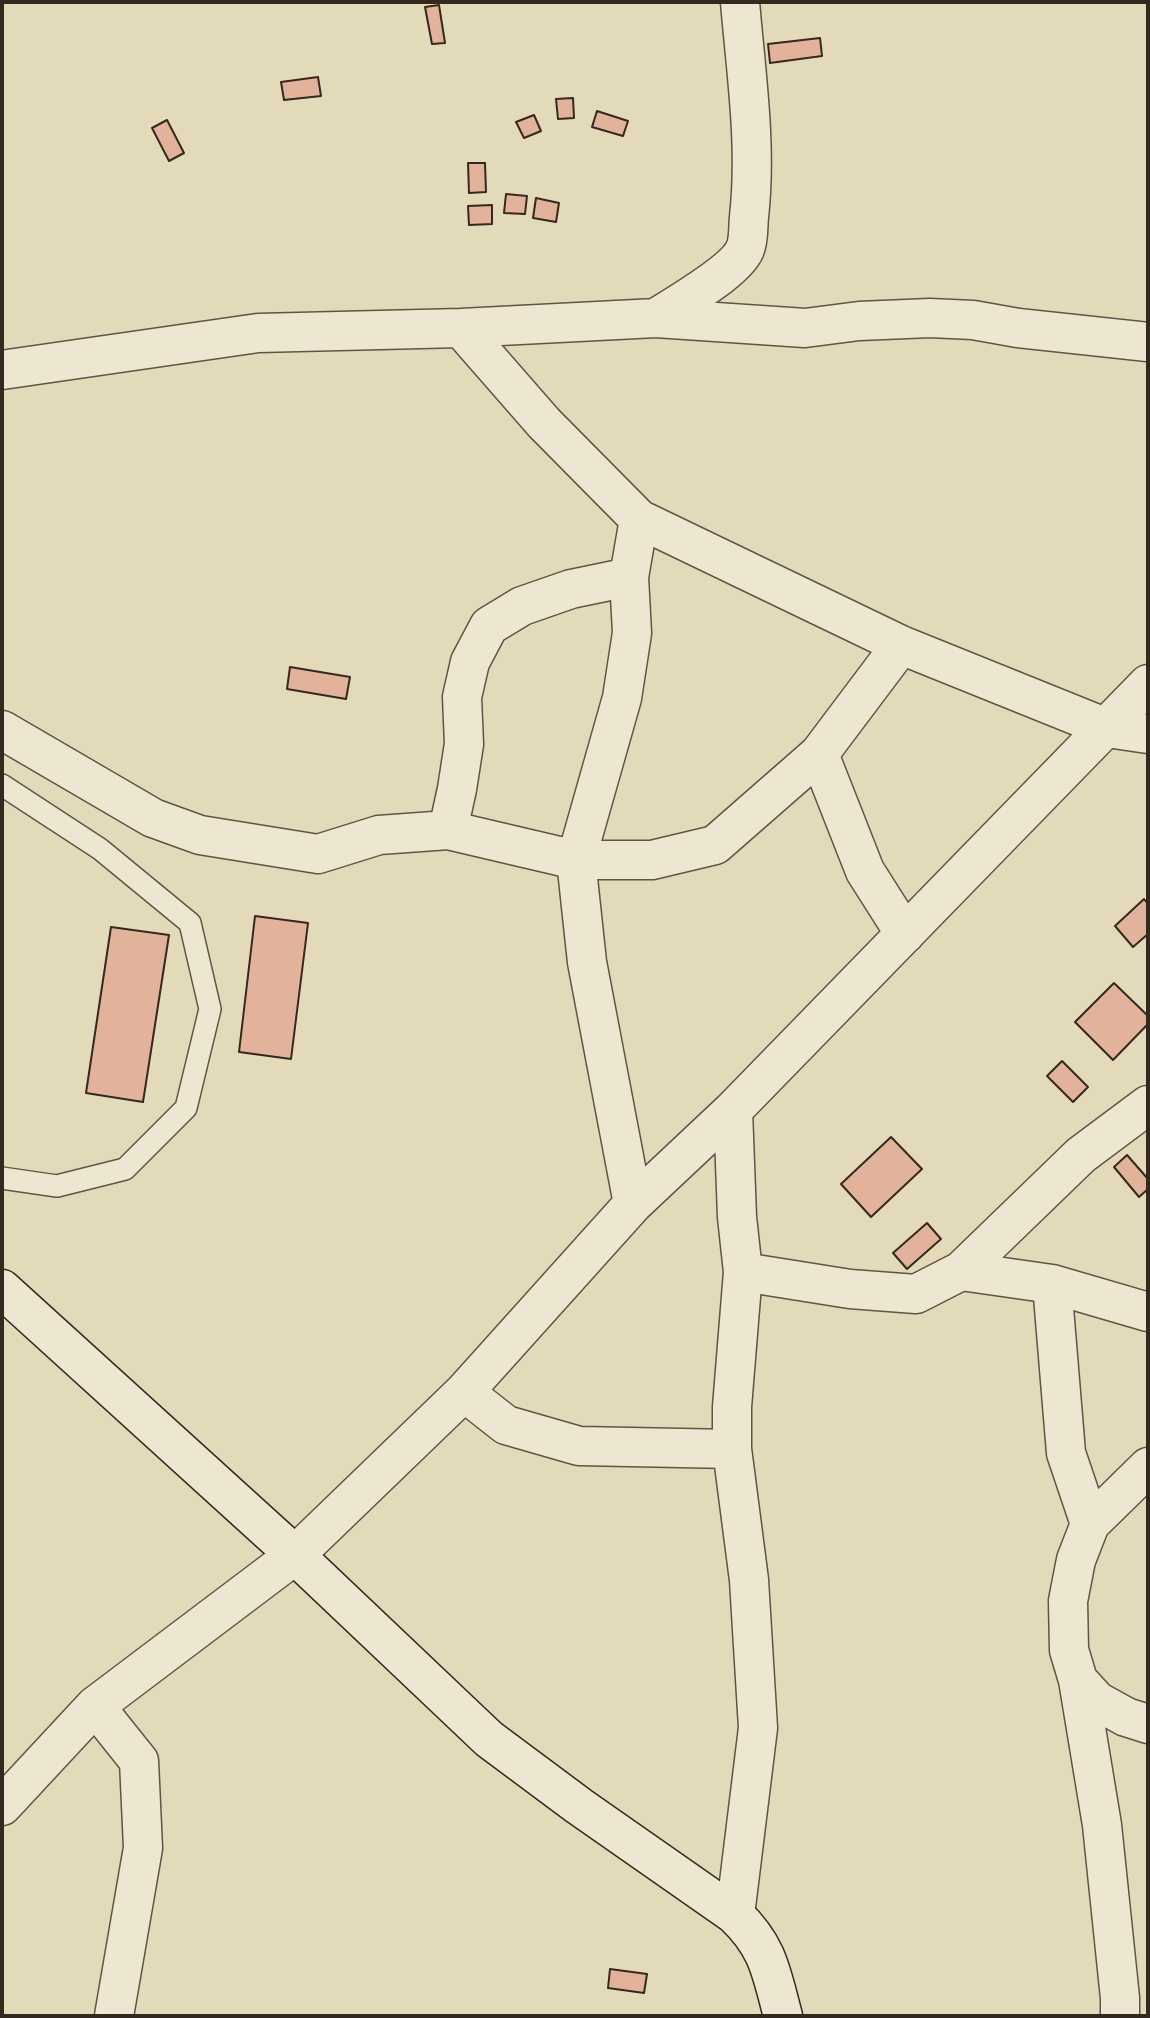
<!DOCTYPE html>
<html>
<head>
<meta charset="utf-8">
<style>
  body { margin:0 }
  #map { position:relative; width:1150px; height:2018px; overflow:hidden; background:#e3dab9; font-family:"Libre Caslon Text",serif }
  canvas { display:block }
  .frame { position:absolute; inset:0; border:4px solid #35281f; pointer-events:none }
</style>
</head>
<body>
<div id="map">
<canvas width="1150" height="2018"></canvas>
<div class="frame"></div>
</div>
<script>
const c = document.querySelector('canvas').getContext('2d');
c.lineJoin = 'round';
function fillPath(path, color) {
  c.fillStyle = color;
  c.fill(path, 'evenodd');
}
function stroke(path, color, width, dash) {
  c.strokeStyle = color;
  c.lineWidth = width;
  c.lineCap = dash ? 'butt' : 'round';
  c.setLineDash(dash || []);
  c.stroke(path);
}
const building = new Path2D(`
  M439,5L445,43L432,44L425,7Z
  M820,38L822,56L770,63L768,44Z
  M318,77L321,96L284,100L281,82Z
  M573,98L574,118L558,119L556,99Z
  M597,111L628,121L623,136L592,127Z
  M534,115L541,131L524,138L516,122Z
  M167,120L184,153L169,161L152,128Z
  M468,163H485L486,192L469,193Z
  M506,194L527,196L525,214L504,213Z
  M536,198L559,203L556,222L533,218Z
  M492,205V224L469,225L468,206Z
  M290,667L350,677L346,699L287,689Z
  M1144,899L1148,904V934L1133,947L1115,926Z
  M255,916L308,923L291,1059L239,1052Z
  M111,927L169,935L143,1102L86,1093Z
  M1114,983L1148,1016V1024L1113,1060L1075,1022Z
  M1062,1061L1088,1087L1073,1102L1047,1076Z
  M891,1137L922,1169L871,1217L841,1184Z
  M1127,1155L1148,1179V1189L1139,1197L1114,1167Z
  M927,1223L941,1239L907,1269L893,1253Z
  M610,1969L647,1974L644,1993L608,1988Z`);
fillPath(building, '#e3b29b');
stroke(building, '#35281f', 2);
const lane = new Path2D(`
  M2,785L100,849L190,923L210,1009L186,1108L125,1169L57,1186L2,1178`);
const street = new Path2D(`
  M656,318C678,304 736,271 745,249C749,240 748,226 749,217C757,145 746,73 740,2
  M461,328L544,423L639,519L901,645L1107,728L1148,734
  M2,370L258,333L461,328L656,318L805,328L859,321L930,318L973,320L1018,328L1148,342
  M639,519L629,577L632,633L622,698L576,860H652L715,845L819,754L901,645
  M2,730L153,818L200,835L318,854L379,835L448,830L576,860L587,962L633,1204
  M819,754L865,871L905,934
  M448,830L457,789L464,744L462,697L470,662L489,626L522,606L571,589L629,577
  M733,1110L737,1217L743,1272L732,1407V1449L749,1580L758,1728L735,1915
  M961,1271L1081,1155L1148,1105
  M743,1272L850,1289L916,1294L961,1271L1052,1284L1148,1312
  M1052,1284L1066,1453L1090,1524L1076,1560L1068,1601L1069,1650L1078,1680L1097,1701L1126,1717L1148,1724
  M464,1392L506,1425L579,1446L732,1449
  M1090,1524L1148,1467
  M1078,1680L1102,1825L1120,1998V2016
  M95,1706L139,1761L143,1848L114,2016
  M2,1806L95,1706L295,1555L464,1392L633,1204L733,1110L1148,684`);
const secondary = new Path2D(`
  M2,1289L295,1555L489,1739L579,1806L735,1915C769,1948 771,1972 783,2016`);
stroke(lane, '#605446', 24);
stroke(street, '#605446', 41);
stroke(secondary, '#35281f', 41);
stroke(lane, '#ede7d2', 21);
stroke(street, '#ede7d2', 38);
stroke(secondary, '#ede7d2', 38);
</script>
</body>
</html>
